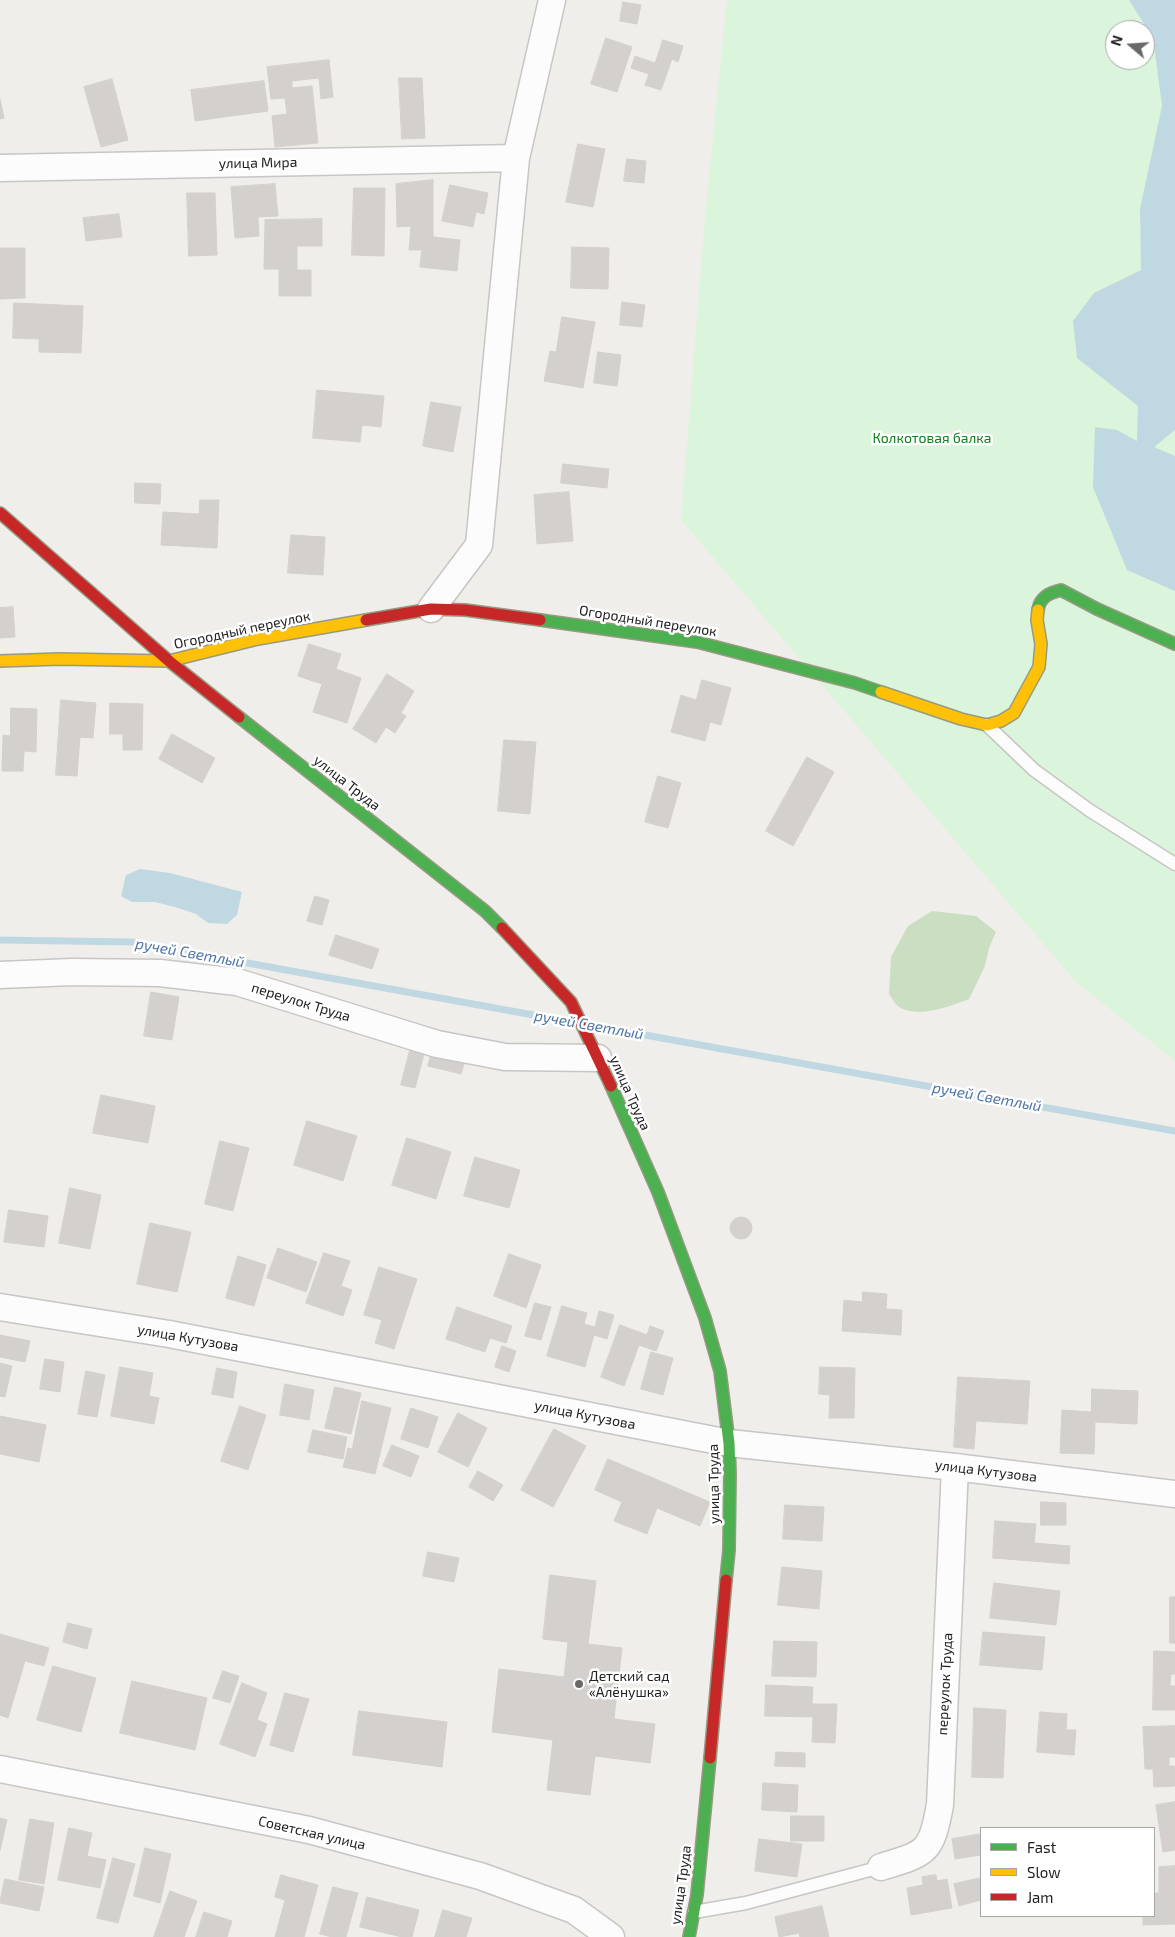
<!DOCTYPE html>
<html>
<head>
<meta charset="utf-8">
<style>
  body { margin:0 }
  #map { position:relative; width:1175px; height:1937px; overflow:hidden; background:#f0eeeb; font-family:"Exo 2",sans-serif }
  canvas { display:block }
  .legend { position:absolute; left:980px; top:1827px; width:175px; height:90px; box-sizing:border-box; background:#fff; border:1px solid #a7a7a7; margin:0; padding:6px 9px; list-style:none; font-size:15px; color:#222 }
  .legend li { display:flex; align-items:center; gap:10px; height:25px }
  .legend b { width:25px; border:1px solid #a7a7a7 }
  .north { position:absolute; left:1105px; top:20px; width:50px; height:50px; box-sizing:border-box; background:#fff; border:1px solid #a7a7a7; border-radius:50%; rotate:288deg; font-size:14px; font-weight:700; line-height:20px; text-align:center; color:#222 }
  .north::after { content:''; display:block; margin:auto; width:18px; height:22px; background:#6a6968; clip-path:polygon(50% 0,100% 100%,50% 72%,0 100%) }
</style>
</head>
<body>
<div id="map">
<canvas width="1175" height="1937"></canvas>
<ul class="legend">
<li><b style="height:6px;background:#4caf50"></b>Fast</li>
<li><b style="height:6px;background:#ffc107"></b>Slow</li>
<li><b style="height:6px;background:#c62828"></b>Jam</li>
</ul>
<div class="north">N</div>
</div>
<script>
const c = document.querySelector('canvas').getContext('2d');
c.lineJoin = 'round';
function fillPath(path, color) {
  c.fillStyle = color;
  c.fill(path, 'evenodd');
}
function stroke(path, color, width, dash) {
  c.strokeStyle = color;
  c.lineWidth = width;
  c.lineCap = dash ? 'butt' : 'round';
  c.setLineDash(dash || []);
  c.stroke(path);
}
function label(font, color, halo, rows, align = 'center') {
  c.font = font + ' "Exo 2",sans-serif';
  c.lineWidth = 5;
  c.setLineDash([]);
  c.textBaseline = 'middle';
  c.strokeStyle = halo;
  c.fillStyle = color;
  for (const [text, x, y, turn = 0] of rows) {
    c.save();
    c.translate(x, y);
    c.rotate((+turn || 0) * Math.PI / 180);
    c.textAlign = isNaN(turn) ? turn : align;
    if (halo) c.strokeText(text, 0, 0);
    c.fillText(text, 0, 0);
    c.restore();
  }
}
fillPath(new Path2D(`
  M932,911L976,916L996,932L989,948L985,966L969,999C951,1006 918,1019 899,1007C895,1004 892,998 889,994L891,957L908,926Z`), '#cadec1');
fillPath(new Path2D(`
  M727,0H1175V1061L1076,982L681,520L705,216ZM1115,30H1145V60H1115Z`), '#dbf4dc');
fillPath(new Path2D(`
  M1129,0H1175V430L1154,447L1175,456V591L1127,570L1093,487L1095,427L1117,430L1137,441L1138,406L1077,358L1073,321L1094,293L1141,270L1140,209L1162,106L1153,38Z
  M140,869L170,873L242,892L237,915L227,924L208,923L196,914L175,907L155,902H132L121,896L126,875Z`), '#c0d8e2');
stroke(new Path2D(`
  M0,940L132,942L572,1022
  M590,1025L1175,1131`), '#c0d8e2', 7);
const building = new Path2D(`
  M623,2L641,5L637,24L620,21Z
  M606,38L632,47L617,92L591,84Z
  M663,40L683,46L678,62L672,59L661,90L645,85L649,74L631,68L635,56L655,63Z
  M329,60L333,97L321,99L319,78L292,81V88L312,86L318,143L275,147L272,116L287,114L285,98L271,99L267,67Z
  M399,78H422L425,138L402,139Z
  M112,79L128,140L101,147L84,87Z
  M264,81L268,111L195,121L191,90Z
  M0,99L4,118L0,119Z
  M578,144L605,149L593,207L566,202Z
  M627,159L646,161L644,183L624,181Z
  M433,180V237L424,236L422,250H409L411,226L397,227L396,184Z
  M275,184L278,216L258,217L259,236L235,238L231,187Z
  M450,185L488,193L484,214L476,212L473,227L442,221Z
  M354,188H385L384,256L352,255Z
  M187,193H215L217,255L189,256Z
  M119,214L122,237L86,241L83,218Z
  M322,219V246H297V270H311V296H279V269H264L265,220Z
  M424,236L460,240L457,271L420,267Z
  M572,247L609,248L608,289L571,288Z
  M0,248H25V298L0,299Z
  M622,302L645,305L642,327L620,325Z
  M14,303L83,306L81,353L39,352V339L13,338Z
  M562,317L595,322L583,388L544,381L550,351L556,352Z
  M598,352L621,355L617,386L594,383Z
  M317,390L384,396L381,427L362,425L360,442L313,438Z
  M431,402L461,407L453,452L423,446Z
  M563,464L609,469L607,488L561,483Z
  M135,483L161,484L160,504L135,503Z
  M569,492L573,541L537,544L534,495Z
  M200,500H219L217,548L161,545L163,512L199,514Z
  M291,535L325,537L323,575L288,573Z
  M13,607L15,637L0,638V608Z
  M309,644L341,654L336,669L361,678L347,723L313,712L322,684L298,676Z
  M387,674L414,691L401,713L406,716L395,733L386,727L376,743L353,729Z
  M702,680L731,688L721,725L710,722L705,741L671,732L681,695L696,700Z
  M61,700L96,703L93,738L80,737L77,776L56,775Z
  M110,703L143,704L142,750H123V734H110Z
  M11,708L37,709L36,752L24,751L23,771H2L3,735L10,736Z
  M172,734L215,758L202,783L159,759Z
  M504,740L536,742L530,814L498,811Z
  M807,757L834,772L793,846L766,831Z
  M658,776L681,783L668,828L645,822Z
  M315,896L329,900L322,925L307,921Z
  M336,935L379,949L372,969L329,955Z
  M151,992L179,997L172,1040L144,1036Z
  M410,1050L424,1054L415,1088L401,1085Z
  M432,1051L465,1060L461,1074L428,1066Z
  M101,1095L155,1106L148,1143L93,1133Z
  M307,1121L357,1136L343,1181L294,1165Z
  M407,1138L451,1152L436,1199L392,1185Z
  M220,1141L249,1148L233,1211L205,1204Z
  M475,1157L520,1170L509,1208L464,1196Z
  M70,1188L101,1195L90,1249L59,1243Z
  M9,1210L48,1216L44,1247L4,1242Z
  M730 1228a11 11 0 1 1 22 0a11 11 0 1 1-22 0Z
  M150,1223L191,1232L177,1292L137,1284Z
  M278,1248L317,1262L306,1292L267,1278Z
  M324,1253L350,1261L341,1286L352,1290L343,1316L306,1303Z
  M509,1254L541,1265L526,1308L494,1296Z
  M238,1256L266,1265L254,1306L226,1298Z
  M379,1267L417,1279L394,1349L375,1343L382,1320L364,1315Z
  M863,1292L887,1294L886,1309L902,1310L901,1335L842,1331L844,1300L862,1302Z
  M535,1303L551,1307L541,1340L525,1336Z
  M562,1306L587,1313L584,1324L595,1327L599,1311L614,1315L607,1339L594,1335L585,1367L547,1356Z
  M457,1307L512,1326L506,1343L490,1338L485,1352L446,1339Z
  M620,1325L647,1335L650,1326L664,1331L656,1351L639,1345L624,1386L601,1377Z
  M0,1335L30,1341L25,1362L0,1357Z
  M502,1346L516,1351L509,1372L495,1367Z
  M651,1352L673,1358L663,1395L641,1389Z
  M45,1359L64,1362L60,1392L40,1389Z
  M0,1363L12,1366L5,1397L0,1396Z
  M120,1367L153,1373L149,1396L159,1398L154,1424L111,1416Z
  M820,1367L855,1368L854,1418H829L830,1395L819,1394Z
  M217,1368L237,1372L233,1398L212,1394Z
  M86,1371L105,1375L97,1417L78,1414Z
  M958,1377L1030,1381L1027,1424L976,1421L974,1449L954,1447Z
  M285,1384L314,1390L309,1420L280,1415Z
  M335,1387L361,1393L351,1434L325,1428Z
  M1092,1389L1138,1391L1137,1424L1095,1422L1094,1454L1060,1453L1062,1410L1091,1412Z
  M362,1401L391,1408L375,1474L343,1467L348,1448L352,1449Z
  M240,1406L266,1415L248,1470L221,1461Z
  M411,1408L438,1417L428,1448L401,1439Z
  M458,1413L487,1428L468,1467L438,1452Z
  M0,1416L46,1425L39,1462L0,1454Z
  M554,1429L586,1446L553,1507L521,1490Z
  M313,1430L347,1437L343,1459L308,1452Z
  M392,1445L419,1456L411,1477L383,1466Z
  M608,1459L710,1502L700,1526L657,1508L647,1534L614,1521L622,1502L595,1490Z
  M478,1471L503,1485L493,1501L469,1487Z
  M1041,1502L1066,1503V1525H1041Z
  M785,1505L824,1507L822,1541L783,1539Z
  M995,1521L1036,1524L1034,1543L1070,1546L1069,1564L993,1558Z
  M428,1552L459,1558L454,1582L423,1576Z
  M782,1567L822,1571L819,1609L778,1605Z
  M550,1575L596,1581L588,1644L622,1648L614,1719L655,1724L650,1763L595,1756L590,1795L547,1790L553,1740L492,1732L499,1669L564,1677L568,1642L543,1639Z
  M994,1583L1060,1591L1056,1625L990,1618Z
  M1170,1597H1175V1643H1170Z
  M68,1623L92,1629L87,1649L63,1642Z
  M983,1632L1045,1637L1042,1670L980,1665Z
  M0,1634L49,1648L44,1666L25,1661L8,1718L0,1715Z
  M774,1641L817,1642L816,1677L772,1676Z
  M1154,1651L1175,1652V1674H1171L1170,1686H1175V1710H1153Z
  M53,1666L96,1678L81,1732L37,1720Z
  M223,1671L239,1676L230,1703L213,1698Z
  M132,1681L207,1698L195,1750L120,1733Z
  M242,1683L267,1693L257,1720L267,1724L255,1757L220,1744Z
  M766,1685L813,1687L812,1704H837L835,1743L812,1742L813,1717L765,1716Z
  M285,1693L309,1699L293,1752L270,1745Z
  M974,1708L1006,1710L1003,1778L972,1777Z
  M359,1711L447,1722L442,1767L353,1755Z
  M1040,1712L1067,1714L1066,1730H1076L1074,1755L1037,1752Z
  M1175,1726V1757H1169V1766H1175V1786L1154,1787L1153,1769H1145L1143,1727Z
  M776,1752L805,1753V1767L775,1766Z
  M763,1783L798,1785L797,1812L762,1810Z
  M1175,1802V1850L1163,1852L1156,1805Z
  M791,1816H824V1841H791Z
  M0,1818L7,1820L0,1850Z
  M30,1819L54,1823L44,1884L19,1880Z
  M69,1828L92,1833L87,1856L106,1860L100,1888L58,1880Z
  M981,1834V1855L955,1859L952,1839Z
  M759,1839L802,1844L797,1877L755,1871Z
  M145,1848L171,1854L160,1903L134,1896Z
  M113,1858L135,1864L118,1923L97,1918Z
  M1175,1866V1924L1143,1925V1916H1154V1893H1159V1867Z
  M281,1875L318,1885L304,1937H275L285,1900L275,1897Z
  M936,1875L937,1881L947,1879L952,1908L911,1915L907,1888L923,1885L922,1877Z
  M981,1878V1900L959,1906L954,1884Z
  M5,1879L44,1887L39,1911L0,1903Z
  M333,1887L358,1893L346,1937H332L320,1934Z
  M170,1891L197,1901L184,1937H154Z
  M367,1897L419,1910L412,1937H402L360,1927Z
  M822,1906L829,1937H800L799,1933L779,1937L775,1917Z
  M443,1910L472,1918L466,1937H435Z
  M204,1912L232,1921L227,1937H196Z`);
fillPath(building, '#d3d0ce');
stroke(building, '#d3d0cc', 1);
const lane = new Path2D(`
  M987,725L1034,770L1089,810L1175,864
  M694,1912L746,1903L881,1867`);
const street = new Path2D(`
  M0,168L516,158
  M431,609L479,545L516,158L552,0
  M0,975L72,972L160,973L237,982L437,1044L505,1057L598,1058
  M0,1307L169,1334L729,1443L955,1467L1175,1494
  M0,1769L309,1830L480,1876L574,1910L611,1937
  M881,1867C927,1853 931,1853 940,1805L955,1467`);
const fast = new Path2D(`
  M1038,610C1040,597 1049,593 1061,590L1097,609L1175,644
  M540,620L697,642L855,683L881,692
  M239,717L485,911L502,928
  M611,1086L658,1192L705,1318L720,1371L729,1443L730,1474L729,1550L726,1580
  M689,1937L697,1895L710,1758`);
const slow = new Path2D(`
  M0,661L60,659L169,661L258,639L366,620
  M881,692L961,719L987,725L1001,721L1014,713L1039,667L1041,644L1037,620L1038,610`);
const jam = new Path2D(`
  M0,513L169,661L239,717
  M366,620L431,609L465,610L540,620
  M502,928L571,1002L611,1086
  M710,1758L726,1580`);
stroke(lane, '#c7c6c5', 15);
stroke(street, '#c7c6c5', 29);
stroke(fast, '#979a82', 14);
stroke(slow, '#979a82', 14);
stroke(jam, '#979a82', 14);
stroke(lane, '#fdfcfc', 12);
stroke(street, '#fdfcfc', 26);
stroke(fast, '#4caf50', 11);
stroke(slow, '#ffc107', 11);
stroke(jam, '#c62828', 11);
for (const [x, y, r, color] of [
  [579,1684,5,"#6a6968"]
]) {
  const dot = new Path2D();
  dot.arc(x, y, r, 0, 2 * Math.PI);
  c.fillStyle = color;
  c.fill(dot);
  stroke(dot, '#fff', 2);
}
label('14px', '#222', '#fff', [
  ["улица Мира",258,163,-1],
  ["Огородный переулок",648,621,9],
  ["Огородный переулок",242,630,-12],
  ["улица Труда",347,783,38],
  ["переулок Труда",301,1002,17],
  ["улица Труда",630,1093,66],
  ["улица Кутузова",188,1338,10],
  ["улица Кутузова",585,1415,11],
  ["улица Кутузова",986,1471,7],
  ["улица Труда",714,1484,-91],
  ["переулок Труда",945,1684,-87],
  ["Советская улица",312,1833,13],
  ["улица Труда",681,1885,-82]
]);
label('14px', '#0f8120', '#fff', [
  ["Колкотовая балка",932,438]
]);
label('14px', '#222', '#fff', [
  ["Детский сад",589,1676],
  ["«Алёнушка»",589,1692]
], 'left');
label('italic 15px', '#4c74a8', '#fff', [
  ["ручей Светлый",190,953,10],
  ["ручей Светлый",589,1025,10],
  ["ручей Светлый",987,1097,10]
]);
</script>
</body>
</html>
